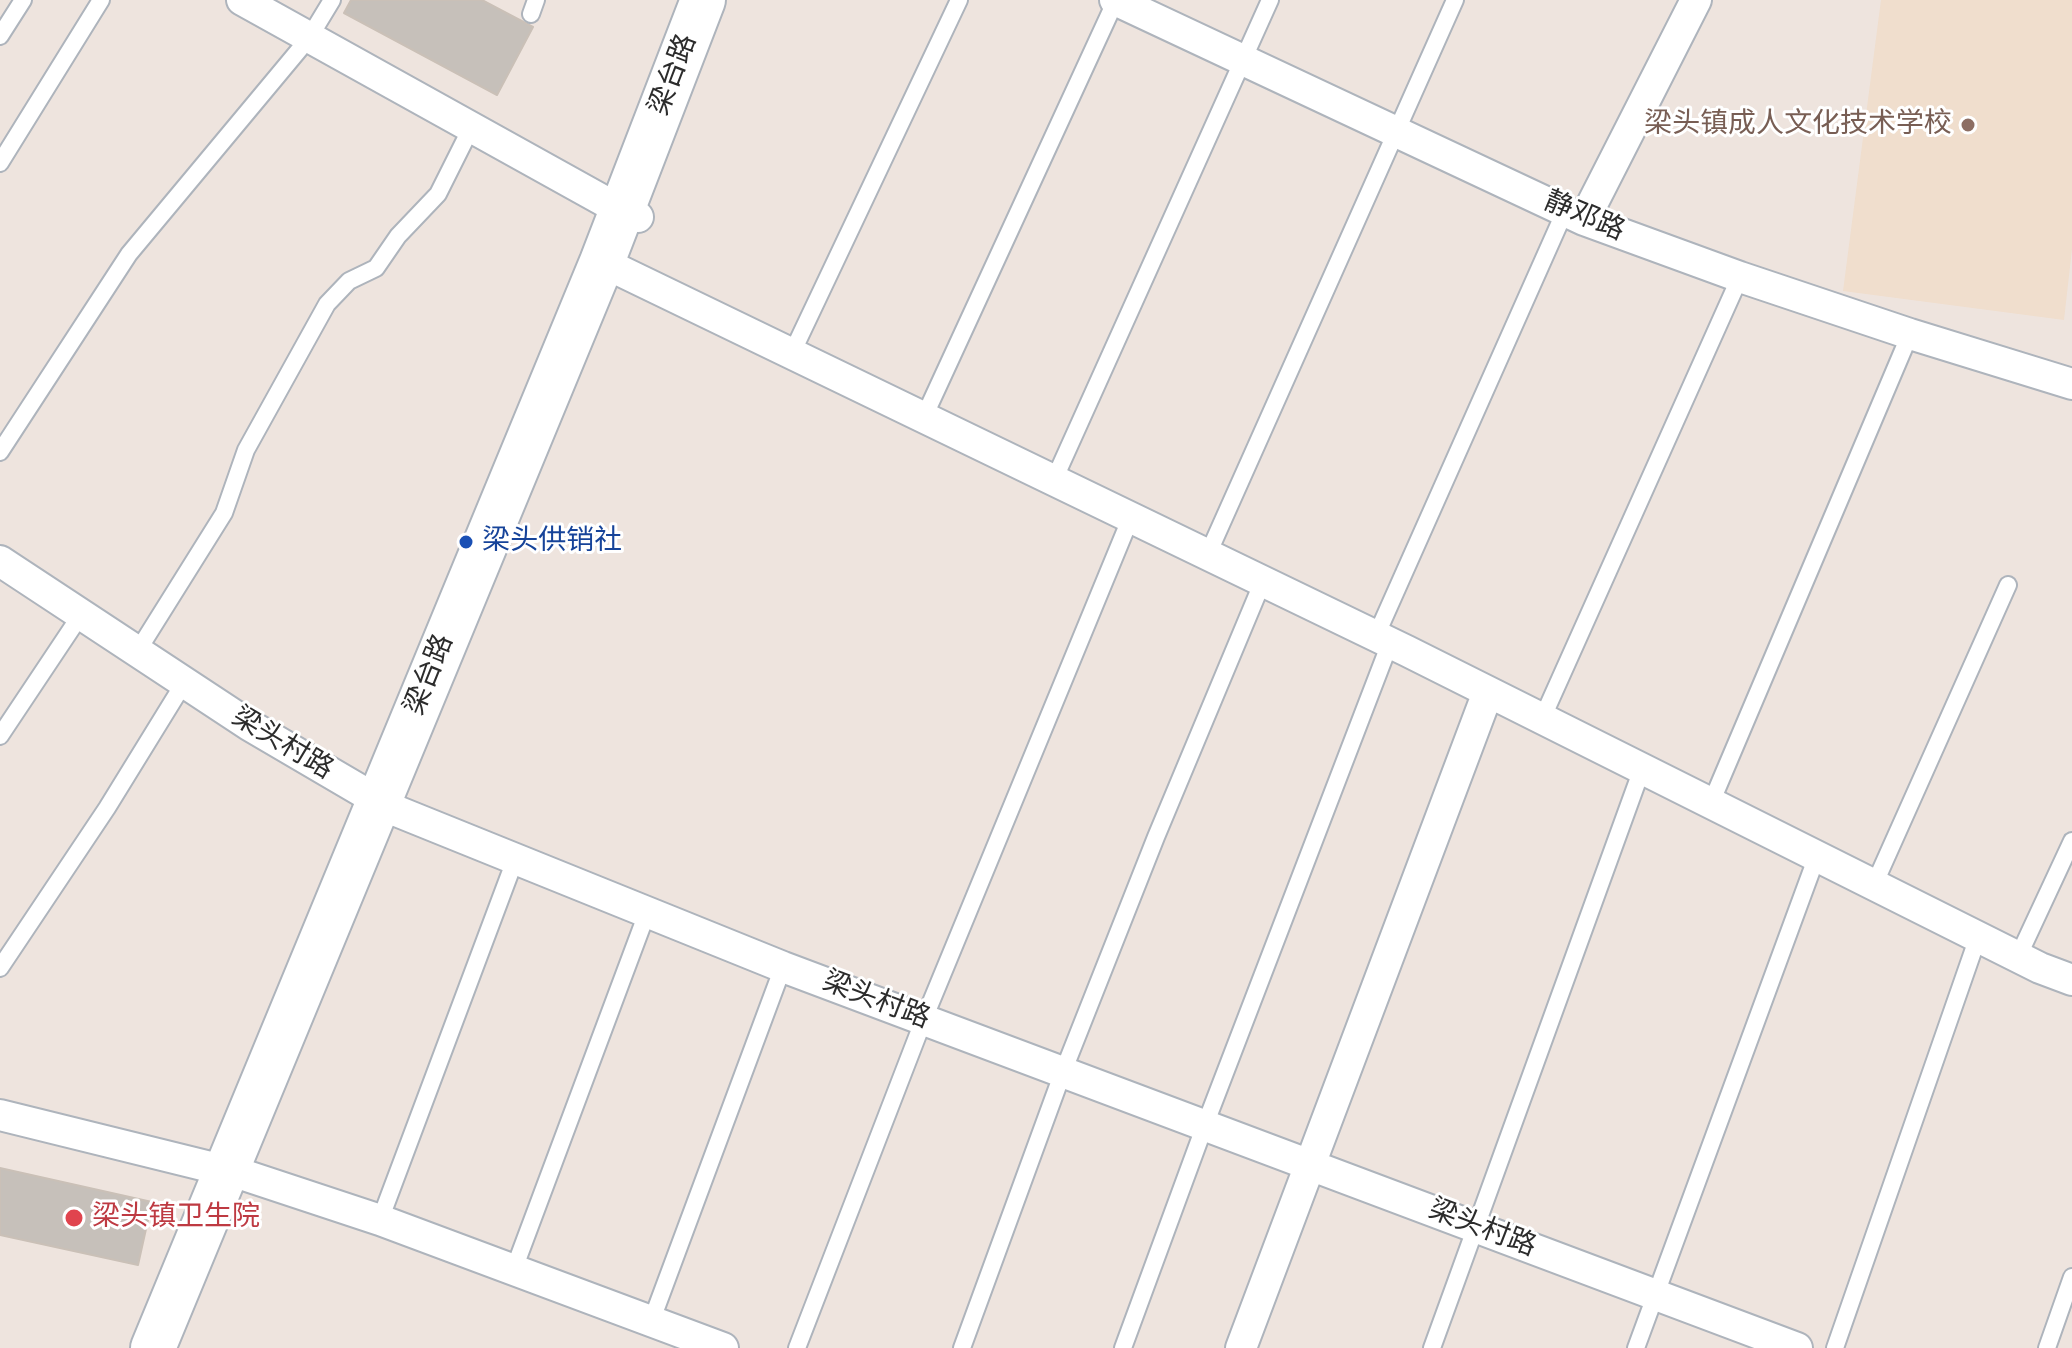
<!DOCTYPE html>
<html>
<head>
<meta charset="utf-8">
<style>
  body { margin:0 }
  canvas { display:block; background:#eee4de }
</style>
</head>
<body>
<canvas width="2072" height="1348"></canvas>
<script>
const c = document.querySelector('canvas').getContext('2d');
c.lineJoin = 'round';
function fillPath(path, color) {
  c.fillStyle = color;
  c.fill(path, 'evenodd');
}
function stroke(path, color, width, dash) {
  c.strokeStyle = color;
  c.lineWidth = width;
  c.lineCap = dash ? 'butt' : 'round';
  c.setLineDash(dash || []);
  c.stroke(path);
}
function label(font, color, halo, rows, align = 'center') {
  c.font = font + ' "Sofia Sans Condensed","Noto Sans SC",sans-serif';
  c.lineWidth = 6;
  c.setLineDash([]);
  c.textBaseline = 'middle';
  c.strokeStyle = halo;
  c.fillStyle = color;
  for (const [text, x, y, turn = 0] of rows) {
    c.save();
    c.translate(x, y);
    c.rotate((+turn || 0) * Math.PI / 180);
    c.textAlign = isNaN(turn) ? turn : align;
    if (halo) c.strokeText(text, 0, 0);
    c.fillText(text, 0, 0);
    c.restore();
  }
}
fillPath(new Path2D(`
  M1881,0H2072V249L2064,320L1843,291Z`), '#f0decd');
const building = new Path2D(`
  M351,0H482L533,27L497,95L344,13Z
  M0,1168L152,1202L138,1265L0,1235Z`);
fillPath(building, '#c6c0ba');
stroke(building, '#cac0b7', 2);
const lane = new Path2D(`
  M531,14L536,0
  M0,36L23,0
  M0,163L101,0
  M792,353L959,0
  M924,417L1116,0
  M0,452L129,254L309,38L332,0
  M1054,480L1270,0
  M1208,554L1455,0
  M1376,636L1565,211
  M137,652L224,513L246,450L327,304L349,281L376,268L398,236L438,194L471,128
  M1542,719L1740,277
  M0,736L80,616
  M1711,803L1910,334
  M1874,885L2008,585
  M2018,957L2072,841
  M0,968L107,808L184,683
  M380,1220L515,860
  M514,1269L647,913
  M651,1322L783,967
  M797,1348L924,1019L1131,517
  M962,1348L1063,1072L1156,837L1263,581
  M1123,1348L1205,1125L1390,643
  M1432,1348L1642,769
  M1636,1348L1817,856
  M1835,1348L1978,937
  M2047,1348L2072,1277`);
const street = new Path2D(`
  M242,0L622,211L638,217
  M1115,0L1584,220L1740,277L1910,334L2072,384
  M1584,220L1696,0
  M602,262L1407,651L2040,968L2072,980
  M0,561L249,725L394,810L783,967L1797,1348
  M0,1115L247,1176L380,1220L723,1348
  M1241,1348L1488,692`);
const secondary = new Path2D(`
  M153,1348L602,262L703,0`);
stroke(lane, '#aeb4bc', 20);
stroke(street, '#aeb4bc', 34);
stroke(secondary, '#aeb4bc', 48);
stroke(lane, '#fff', 16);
stroke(street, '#fff', 30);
stroke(secondary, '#fff', 44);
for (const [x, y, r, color] of [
  [1968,125,8,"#8d6e63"],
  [466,542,8,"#1a4fb4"],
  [74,1218,10,"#e0444e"]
]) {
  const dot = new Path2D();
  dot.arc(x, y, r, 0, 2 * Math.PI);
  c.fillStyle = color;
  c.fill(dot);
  stroke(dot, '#fff', 3);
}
label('28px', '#2c2c2c', '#fff', [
  ["梁台路",674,75,-69],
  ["静邓路",1584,217,23],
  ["梁台路",430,675,-68],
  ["梁头村路",282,744,31],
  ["梁头村路",876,1001,21],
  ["梁头村路",1482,1229,21]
]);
label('28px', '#785e54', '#fff', [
  ["梁头镇成人文化技术学校",1952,125]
], 'right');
label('28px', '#164399', '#fff', [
  ["梁头供销社",482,542]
], 'left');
label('28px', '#be3a42', '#fff', [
  ["梁头镇卫生院",92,1218]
], 'left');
</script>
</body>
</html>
